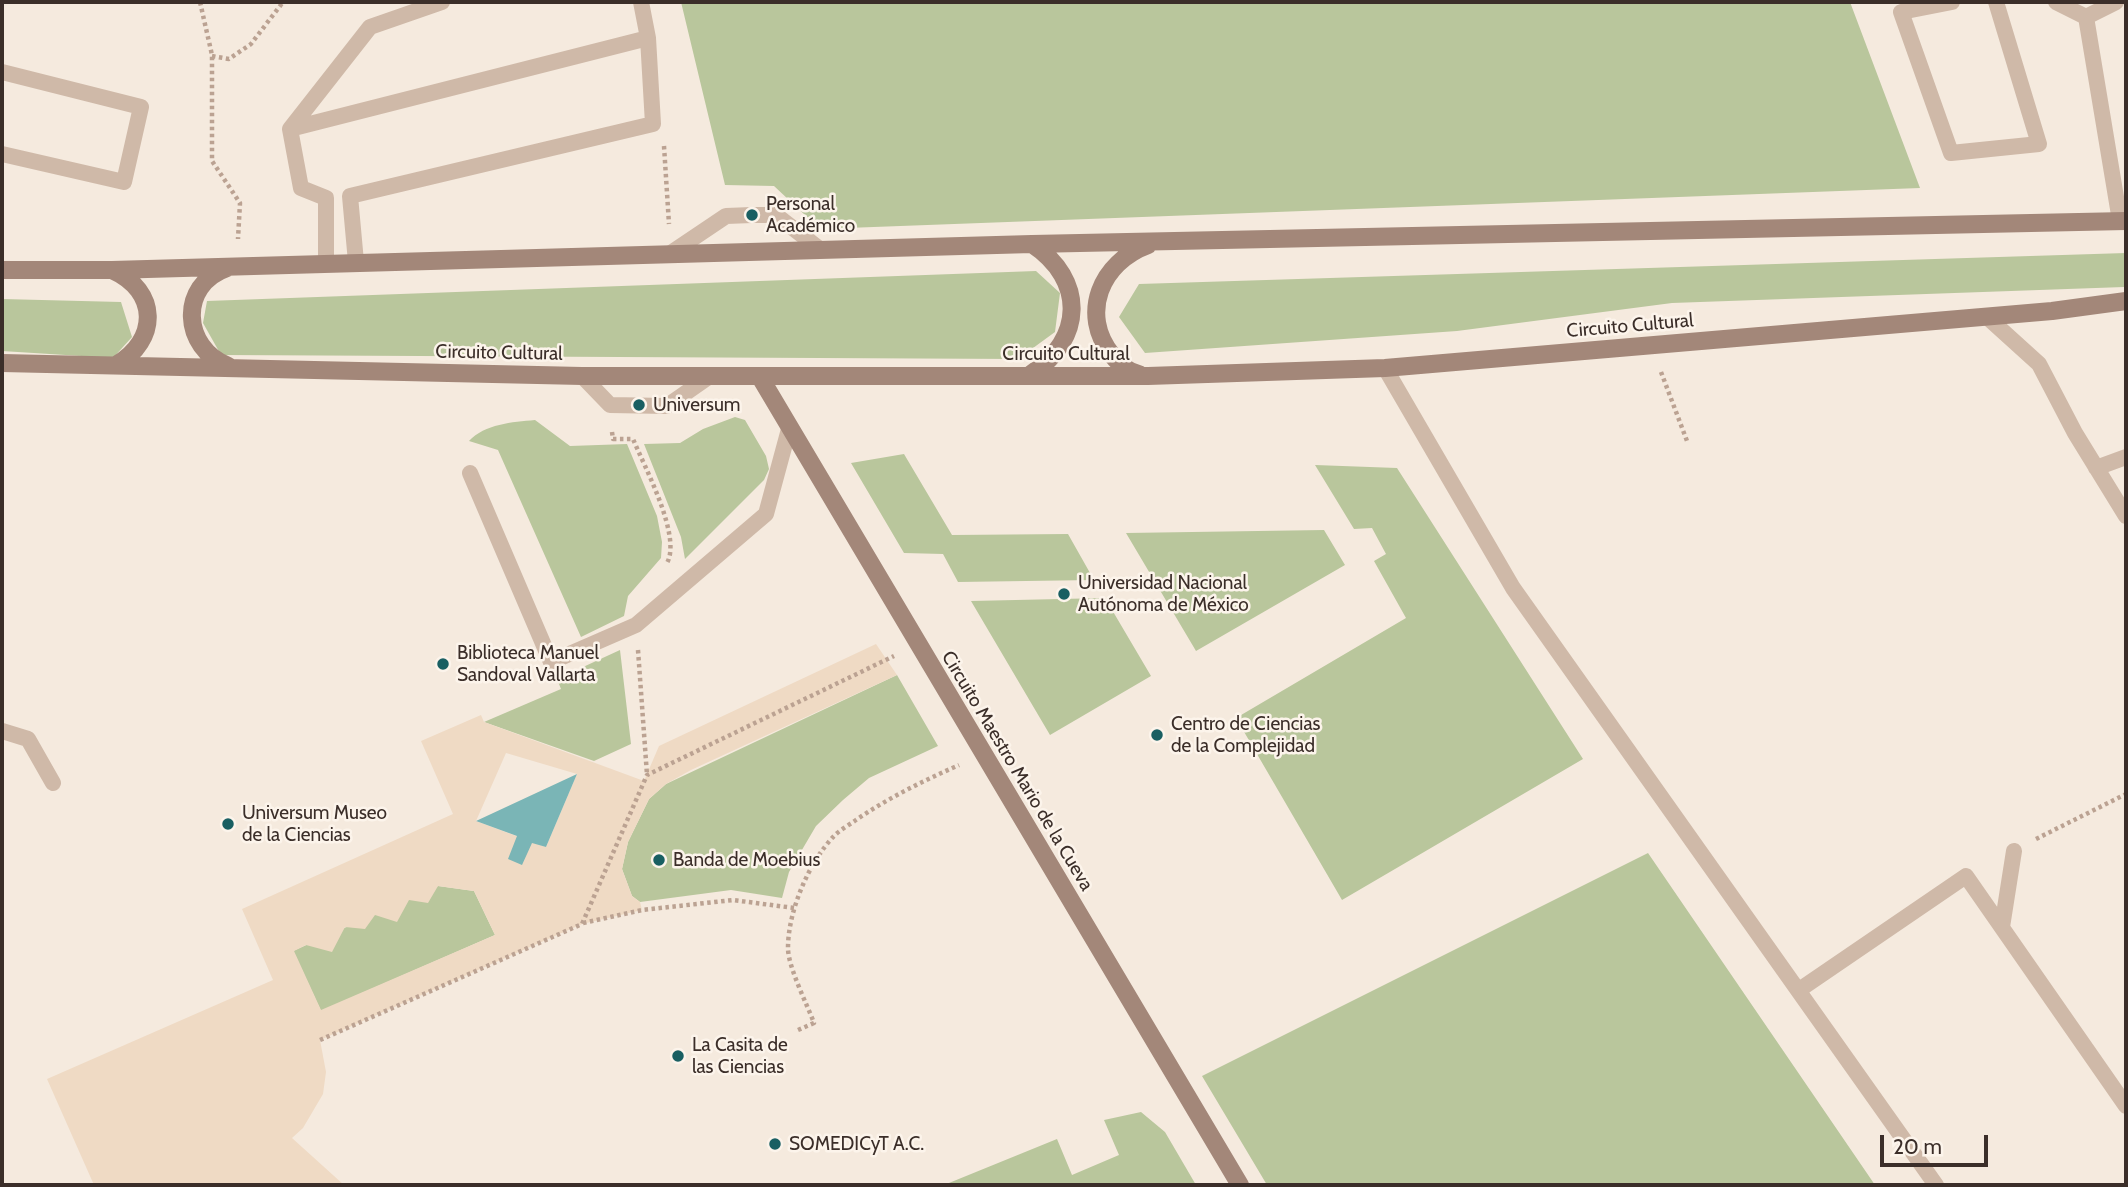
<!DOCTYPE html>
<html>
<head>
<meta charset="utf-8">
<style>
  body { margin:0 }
  #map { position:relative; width:2128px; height:1187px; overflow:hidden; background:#f5eade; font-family:Cabin,sans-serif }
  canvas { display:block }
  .frame { position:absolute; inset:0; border:4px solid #3b2e29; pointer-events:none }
  .scale { position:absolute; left:1880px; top:1135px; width:108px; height:32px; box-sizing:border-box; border:4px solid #3b2e29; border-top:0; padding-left:9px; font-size:21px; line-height:24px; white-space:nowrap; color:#3b2e29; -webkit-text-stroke:5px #fcf4eb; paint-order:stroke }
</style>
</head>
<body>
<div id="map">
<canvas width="2128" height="1187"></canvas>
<div class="frame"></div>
<div class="scale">20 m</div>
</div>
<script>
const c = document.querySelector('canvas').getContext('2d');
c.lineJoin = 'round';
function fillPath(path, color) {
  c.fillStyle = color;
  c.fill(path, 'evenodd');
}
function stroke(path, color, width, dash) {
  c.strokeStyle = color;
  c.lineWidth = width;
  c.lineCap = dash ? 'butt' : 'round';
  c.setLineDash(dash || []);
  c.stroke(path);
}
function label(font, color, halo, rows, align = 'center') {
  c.font = font + ' Cabin,sans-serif';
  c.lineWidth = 5;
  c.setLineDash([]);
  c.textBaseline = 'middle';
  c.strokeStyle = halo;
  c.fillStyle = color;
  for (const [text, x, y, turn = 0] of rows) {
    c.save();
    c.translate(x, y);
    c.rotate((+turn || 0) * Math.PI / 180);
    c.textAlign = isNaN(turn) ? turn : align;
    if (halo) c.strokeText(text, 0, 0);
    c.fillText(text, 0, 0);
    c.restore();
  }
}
fillPath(new Path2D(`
  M681,2H1850L1920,188L820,229L774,186L725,185Z
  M2126,253V287H2124L1672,303L1457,331L1145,353L1119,317L1139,284Z
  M1036,271L1060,293L1055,332L1018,359L221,355L203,323L207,301Z
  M2,299L121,302L132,337L113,358L2,351Z
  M735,417L745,420L766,456L769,469L764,480L685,559L681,537L644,444L680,443L703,429Z
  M535,420L570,446L627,444L657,516L662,542L661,558L628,596L624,616L581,637L498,450L469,441C485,424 512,422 535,420Z
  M904,454L952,535L1068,534L1094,580L958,582L943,554L904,553L851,463Z
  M1315,465L1397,468L1583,759L1342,900L1236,718L1406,618L1374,561L1386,554L1372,528L1354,529Z
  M1324,530L1345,565L1196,651L1126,533Z
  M1105,598L1151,676L1050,735L971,601Z
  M620,650L631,744L594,761L484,722L561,689L557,679Z
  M897,675L938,746L869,778L843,800L816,826L789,872L782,898L731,890L640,902L632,896L622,869L628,842L649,799L666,784Z
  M1648,853L1875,1185H1267L1202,1076Z
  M438,886L474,891L495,935L321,1011L293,951Z
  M1141,1112L1165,1132L1196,1185H944L1057,1139L1072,1175L1119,1155L1104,1120Z`), '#b9c69c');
fillPath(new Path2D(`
  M876,644L897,675L691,770L666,784L649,799L628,842L622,869L632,896L640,902L642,910L582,924L320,1040L326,1072L323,1094L303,1128L292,1138L344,1185H94L47,1079L273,980L242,909L453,814L421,741L481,715L484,722L644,781L659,746ZM506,753L577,774L546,847L476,821ZM438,886L474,891L495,935L321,1010L294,951L306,945L332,952L345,927L365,929L375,915L397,922L409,900L428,903Z`), '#efdac4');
fillPath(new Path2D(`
  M577,774L546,847L532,843L522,865L508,859L517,836L476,821Z`), '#7ab5b6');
stroke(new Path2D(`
  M200,2L212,55V161L240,203L238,239
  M212,56L229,59L251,44L283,2
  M664,146L669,224
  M1661,372L1687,441
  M612,432L613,439H633C644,466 682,536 667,563
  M638,650L647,775
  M2036,839L2126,794
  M583,923L642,910L733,900L794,908
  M798,1030L814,1023C807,1004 788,967 788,948C788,911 809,862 834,836C840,830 849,825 856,820C888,798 923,781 959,765
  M320,1040L582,924L647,775L894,656`), '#bba292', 4.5, [3.5, 3.5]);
stroke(new Path2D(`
  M1952,2L1901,12L1951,153L2039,144L1996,2
  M2056,2L2086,17
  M2116,2L2086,17L2120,221
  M2,72L141,107L124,182L2,154
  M290,129L648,38
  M671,253L726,216L752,215H776L821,250
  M326,262V198L301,188L290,129L370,27L442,2
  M356,262L350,196L653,124L648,38L641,2
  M1986,316L2039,364L2075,433L2126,516
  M1385,368L1513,588L1936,1185
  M582,376L610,405L667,406L710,376
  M2096,468L2126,457
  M470,473L551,662L636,625L766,514L789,429
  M2,731L28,739L53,783
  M2002,927L2014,851
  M1799,990L1966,876L2126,1106`), '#cfb9a8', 16);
stroke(new Path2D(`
  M227,268C178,285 182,348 228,366
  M2,270H112L1032,244L2126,221
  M112,270C159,291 159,340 116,365
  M2,363L582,376H1148L1385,368L2052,311L2126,301
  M1031,374C1084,339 1086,280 1032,244
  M1139,374C1128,372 1119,364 1112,355C1079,314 1101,262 1148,245
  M760,377L1240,1185`), '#a38779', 18);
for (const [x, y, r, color] of [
  [752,215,7,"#195f62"],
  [639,405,7,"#195f62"],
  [1064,594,7,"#195f62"],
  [443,664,7,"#195f62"],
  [1157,735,7,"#195f62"],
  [228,824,7,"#195f62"],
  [659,860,7,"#195f62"],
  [678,1056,7,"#195f62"],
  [775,1144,7,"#195f62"]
]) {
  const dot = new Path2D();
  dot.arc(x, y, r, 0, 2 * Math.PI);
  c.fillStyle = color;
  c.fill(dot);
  stroke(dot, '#fcf4eb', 2.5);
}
label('19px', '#3b2e29', '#fcf4eb', [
  ["Personal",766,204],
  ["Académico",766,226],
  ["Universum",653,405],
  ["Universidad Nacional",1078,583],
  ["Autónoma de México",1078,605],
  ["Biblioteca Manuel",457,653],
  ["Sandoval Vallarta",457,675],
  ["Centro de Ciencias",1171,724],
  ["de la Complejidad",1171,746],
  ["Universum Museo",242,813],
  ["de la Ciencias",242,835],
  ["Banda de Moebius",673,860],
  ["La Casita de",692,1045],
  ["las Ciencias",692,1067],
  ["SOMEDICyT A.C.",789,1144]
], 'left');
label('19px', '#3b2e29', '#fcf4eb', [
  ["Circuito Cultural",1630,326,-5],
  ["Circuito Cultural",499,353,1],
  ["Circuito Cultural",1066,354],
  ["Circuito Maestro Mario de la Cueva",1017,771,59]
]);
</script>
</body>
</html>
